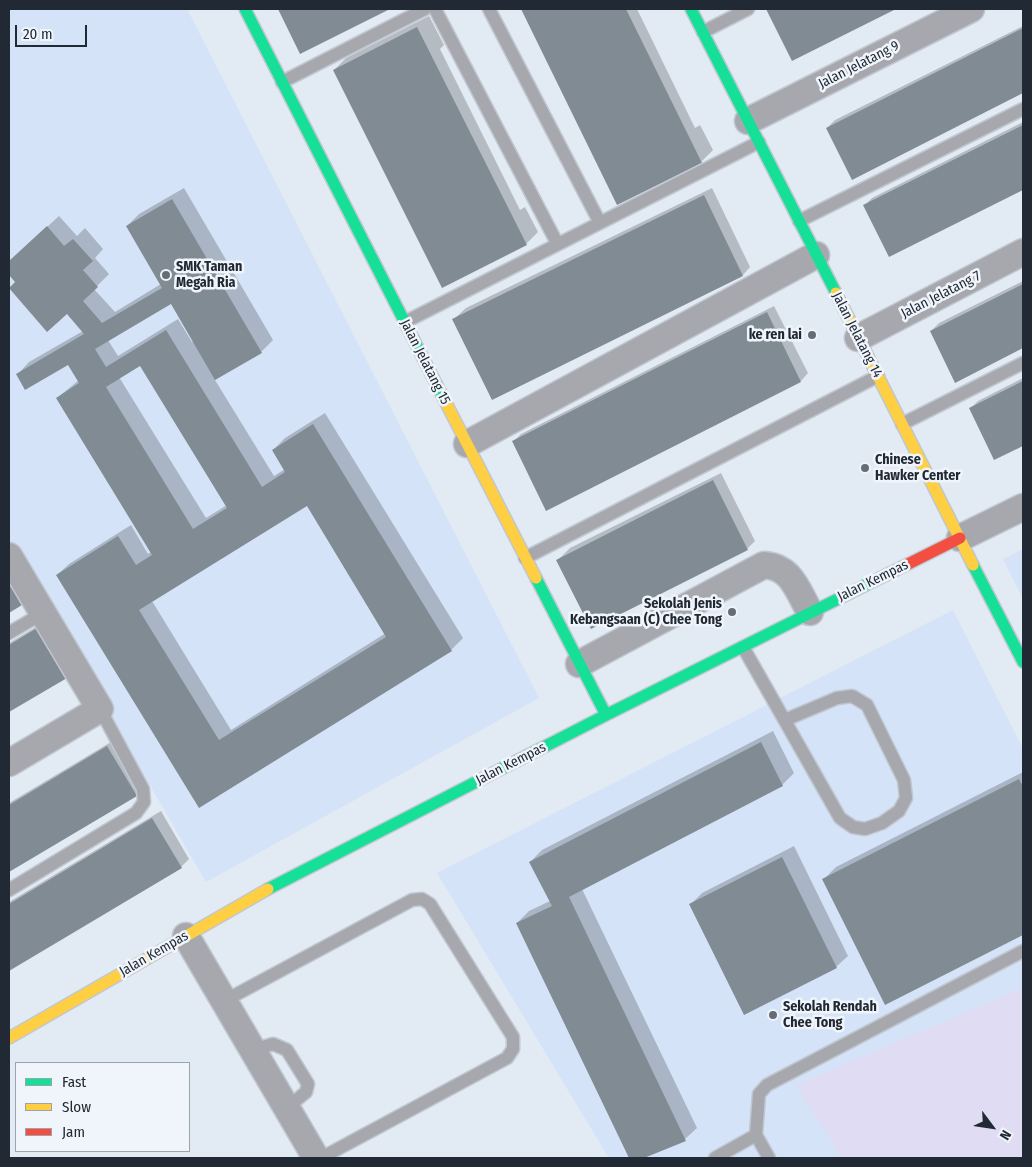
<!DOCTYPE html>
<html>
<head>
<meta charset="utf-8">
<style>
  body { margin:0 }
  #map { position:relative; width:1032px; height:1167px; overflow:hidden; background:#e2eaf4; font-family:"Fira Sans Condensed",sans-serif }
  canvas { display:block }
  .frame { position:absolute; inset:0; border:10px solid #212934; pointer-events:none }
  .legend { position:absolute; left:15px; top:1062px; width:175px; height:90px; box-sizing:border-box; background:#f0f5fb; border:1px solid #9da3ab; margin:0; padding:6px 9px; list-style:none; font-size:15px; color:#212934 }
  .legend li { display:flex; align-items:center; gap:10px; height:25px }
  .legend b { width:25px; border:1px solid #9da3ab }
  .north { position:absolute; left:967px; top:1102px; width:50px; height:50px; -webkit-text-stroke:4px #f0f5fb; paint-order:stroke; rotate:121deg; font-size:14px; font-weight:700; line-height:20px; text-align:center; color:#212934 }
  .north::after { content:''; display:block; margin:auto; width:18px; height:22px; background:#212934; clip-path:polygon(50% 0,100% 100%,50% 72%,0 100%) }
  .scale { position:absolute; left:15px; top:25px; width:72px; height:22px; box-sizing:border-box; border:2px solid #212934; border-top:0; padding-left:6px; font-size:15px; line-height:18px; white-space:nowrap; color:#212934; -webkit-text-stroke:4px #f0f5fb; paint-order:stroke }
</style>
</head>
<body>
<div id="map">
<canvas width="1032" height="1167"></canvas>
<div class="frame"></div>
<ul class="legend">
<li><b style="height:6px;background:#16e098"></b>Fast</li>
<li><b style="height:6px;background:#ffcf43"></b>Slow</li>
<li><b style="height:6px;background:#f24e42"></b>Jam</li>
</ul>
<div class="north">N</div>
<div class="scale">20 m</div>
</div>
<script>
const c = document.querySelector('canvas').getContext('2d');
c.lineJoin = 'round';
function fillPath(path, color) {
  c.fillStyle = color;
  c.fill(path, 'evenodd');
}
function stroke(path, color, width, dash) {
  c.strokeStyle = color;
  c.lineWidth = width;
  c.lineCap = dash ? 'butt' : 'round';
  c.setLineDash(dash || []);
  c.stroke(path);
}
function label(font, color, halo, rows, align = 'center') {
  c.font = font + ' "Fira Sans Condensed",sans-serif';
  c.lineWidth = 5;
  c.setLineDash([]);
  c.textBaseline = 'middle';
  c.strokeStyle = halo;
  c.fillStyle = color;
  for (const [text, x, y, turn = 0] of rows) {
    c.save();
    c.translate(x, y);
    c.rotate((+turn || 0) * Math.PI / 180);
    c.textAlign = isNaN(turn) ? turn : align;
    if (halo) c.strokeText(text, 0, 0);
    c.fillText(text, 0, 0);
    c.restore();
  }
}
fillPath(new Path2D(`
  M9,9H187L539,698L206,882L9,542Z
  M1023,549V599L1003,559Z
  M953,610L1023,749V1158H609L437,873Z`), '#d4e3f7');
fillPath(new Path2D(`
  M1023,988V1158H842L796,1085Z`), '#e0dcf3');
fillPath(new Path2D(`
  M280,9H388L301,52Z
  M522,9H637L695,128L700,125L713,150L701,162L618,203Z
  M768,9H893L792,59Z
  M429,16L444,45L440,49L520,210L525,207L538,232L526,244L334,70L346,58Z
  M1023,26V92L852,178L827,128L835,120Z
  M1023,122V189L889,256L864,206L872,198Z
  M184,188L273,340L261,352L215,380L274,476L285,469L273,450L285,438L325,413L463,638L451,650L199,806L57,575L69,564L131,525L148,554L151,552L57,398L79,380L69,363L18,374L29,362L83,331L67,313L17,282L9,273V262L59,216L77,236L85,228L103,249L95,258L109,274L94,289L115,312L161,284L127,226L139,214ZM172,302L194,341L192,342L178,319L118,356L108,340ZM141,364L227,505L206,518L119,377ZM307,504L386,633L231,730L152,601Z
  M712,188L750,267L743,275L492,399L454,319L466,308Z
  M1023,281V347L956,381L931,331L939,323Z
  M774,306L808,373L801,381L547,509L513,442L521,434Z
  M1023,378V444L995,459L970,409L978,401Z
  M721,473L755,541L747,549L558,560L570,548Z
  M9,562L29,597L9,612Z
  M46,621L66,677L9,711V643Z
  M773,731L794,773L782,785L582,889L697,1128L685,1139L641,1158H630L517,923L529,911L550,901L530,862L542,850Z
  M116,739L144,787L136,795L9,871V803Z
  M1023,772V934L886,1003L824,879L836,867Z
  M161,811L189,859L181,867L9,970V902Z
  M794,846L848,956L836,967L691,904L702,893Z`), '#0003');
fillPath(new Path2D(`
  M278,9H390L300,54Z
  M521,9H626L702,163L617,205Z
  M766,9H896L792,61Z
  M417,27L527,245L442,288L333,70Z
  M1023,28V93L852,180L826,128Z
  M1023,125V190L889,257L863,205Z
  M704,195L743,276L492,400L452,319Z
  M172,199L262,353L215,380L171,304L95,349L106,367L166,330L262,487L285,472L272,450L313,424L452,651L199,808L56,575L118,536L136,565L152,555L56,398L79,383L68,365L25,390L16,374L84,334L67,314L47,332L9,288L15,282L9,275V261L47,226L64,246L73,239L93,261L83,270L98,287L83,301L102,323L162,288L126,226ZM140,366L227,508L193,529L106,387ZM307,506L386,637L219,740L139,610Z
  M1023,284V348L955,383L930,331Z
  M767,312L801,382L546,511L512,441Z
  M1023,381V446L994,460L969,408Z
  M713,480L748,550L591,629L556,560Z
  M9,582L22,605L9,613Z
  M37,628L67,678L9,712V645Z
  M761,742L783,786L569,897L686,1141L644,1158H629L516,923L552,906L529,862Z
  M107,746L137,796L9,872V805Z
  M1019,779L1023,787V935L885,1005L822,879Z
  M152,818L182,868L9,971V904Z
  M782,857L837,968L744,1015L689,904Z`), '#818b93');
const lane = new Path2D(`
  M435,9L557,243
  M489,9L599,221
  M703,32L748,9
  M282,82L425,9
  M799,221L1023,109
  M405,322L759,142
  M902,424L1023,363
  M525,558L878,376
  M9,633L43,613
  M743,647L840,818L853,827L865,829L882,823L899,811L906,798L904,780L867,705L852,696L837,698L785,720
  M9,890L136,813L144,802L143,789L100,709
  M224,1001L412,900L422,899L430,904L513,1037V1049L507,1058L321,1158
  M253,1050L273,1044L287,1050L308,1084L306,1092L287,1108
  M756,1135L759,1094L767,1085L1023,951
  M756,1135L769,1158
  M715,1158L756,1135`);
const street = new Path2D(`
  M748,121L971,9
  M858,338L1023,252
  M467,444L816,255
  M960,538L1023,507
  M9,556L100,709L9,763
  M579,664L764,565C792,567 797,590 810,612
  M186,936L316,1158`);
const fast = new Path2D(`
  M245,9L445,401
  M691,9L836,293
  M973,565L1023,662
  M536,578L606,715
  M268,889L606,715L890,573`);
const slow = new Path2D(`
  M836,293L973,565
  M445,401L536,578
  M9,1038L268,889`);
const jam = new Path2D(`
  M890,573L960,538`);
stroke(lane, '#c1c7d0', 15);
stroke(street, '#c1c7d0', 29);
stroke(fast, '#c1c7d0', 14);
stroke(slow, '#c1c7d0', 14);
stroke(jam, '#c1c7d0', 14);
stroke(lane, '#a6a8ae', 12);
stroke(street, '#a6a8ae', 26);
stroke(fast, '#16e098', 11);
stroke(slow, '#ffcf43', 11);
stroke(jam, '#f24e42', 11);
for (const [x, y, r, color] of [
  [166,275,5,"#656d77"],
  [812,335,5,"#656d77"],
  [865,468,5,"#656d77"],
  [732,612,5,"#656d77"],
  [773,1015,5,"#656d77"]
]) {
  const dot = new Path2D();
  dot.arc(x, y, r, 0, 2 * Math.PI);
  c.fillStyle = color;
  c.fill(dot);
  stroke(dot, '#f0f5fb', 2);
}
label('14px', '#212934', '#f0f5fb', [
  ["Jalan Jelatang 9",859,65,-27],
  ["Jalan Jelatang 7",941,295,-27],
  ["Jalan Jelatang 14",857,335,63],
  ["Jalan Jelatang 15",425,362,63],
  ["Jalan Kempas",873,581,-26],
  ["Jalan Kempas",511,764,-27],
  ["Jalan Kempas",154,954,-30]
]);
label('bold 14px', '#212934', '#f0f5fb', [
  ["SMK Taman",176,267],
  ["Megah Ria",176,283],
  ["ke ren lai",802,335,"right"],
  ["Chinese",875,460],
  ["Hawker Center",875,476],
  ["Sekolah Jenis",722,604,"right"],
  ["Kebangsaan (C) Chee Tong",722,620,"right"],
  ["Sekolah Rendah",783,1007],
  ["Chee Tong",783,1023]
], 'left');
</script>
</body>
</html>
